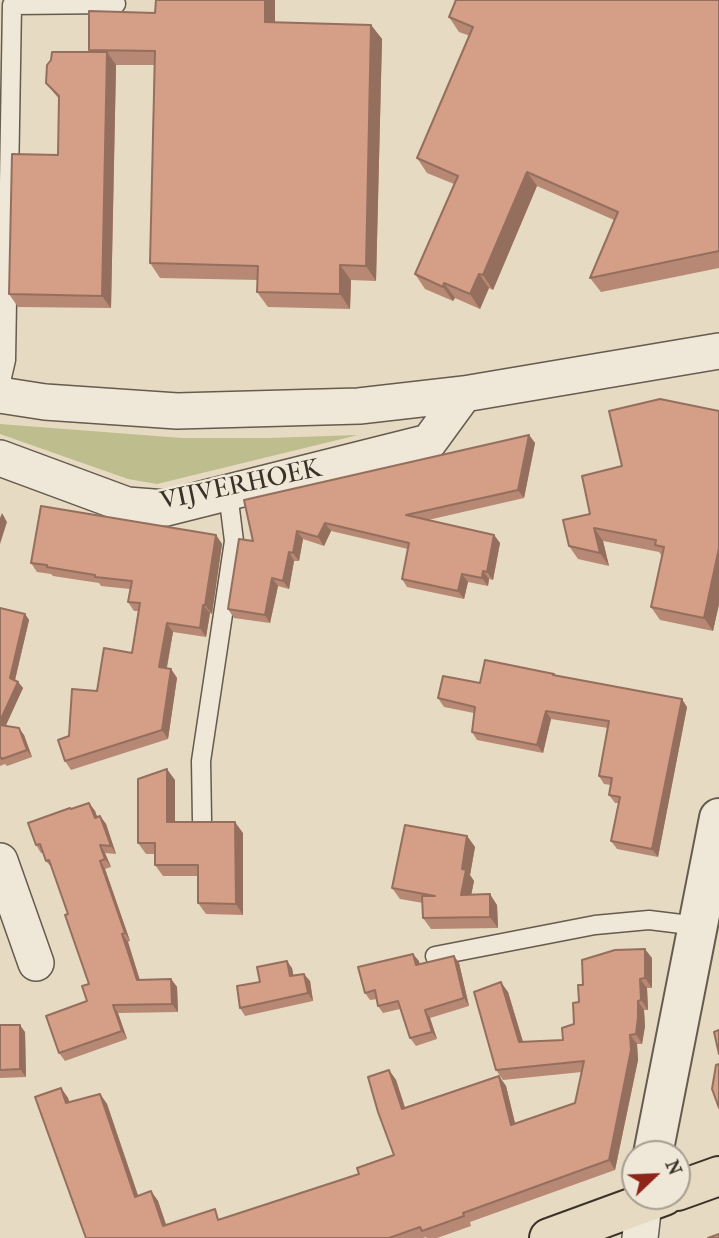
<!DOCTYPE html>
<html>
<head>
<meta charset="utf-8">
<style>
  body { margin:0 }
  #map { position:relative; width:719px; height:1238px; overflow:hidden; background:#e7dac2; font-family:"IM FELL French Canon",serif }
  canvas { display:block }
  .north { position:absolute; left:621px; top:1140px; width:70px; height:70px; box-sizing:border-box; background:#efe7d7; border:2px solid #a79e91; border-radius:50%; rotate:67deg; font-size:19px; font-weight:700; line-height:28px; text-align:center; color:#3a3128 }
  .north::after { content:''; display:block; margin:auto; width:24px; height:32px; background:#8f2418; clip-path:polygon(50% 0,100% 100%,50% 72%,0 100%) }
</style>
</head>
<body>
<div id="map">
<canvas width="719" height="1238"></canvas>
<div class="north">N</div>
</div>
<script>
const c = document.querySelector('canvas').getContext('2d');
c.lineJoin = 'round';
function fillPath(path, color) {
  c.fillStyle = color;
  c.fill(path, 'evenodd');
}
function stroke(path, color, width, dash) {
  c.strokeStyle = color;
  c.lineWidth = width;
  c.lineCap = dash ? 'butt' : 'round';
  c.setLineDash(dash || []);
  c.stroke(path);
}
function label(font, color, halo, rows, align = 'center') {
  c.font = font + ' "IM FELL French Canon",serif';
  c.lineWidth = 5;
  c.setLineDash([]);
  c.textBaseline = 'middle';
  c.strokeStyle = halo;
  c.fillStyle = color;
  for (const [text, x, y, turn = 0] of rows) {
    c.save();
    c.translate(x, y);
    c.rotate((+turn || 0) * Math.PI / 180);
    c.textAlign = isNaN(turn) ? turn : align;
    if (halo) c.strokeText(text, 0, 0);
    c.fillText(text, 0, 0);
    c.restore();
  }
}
fillPath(new Path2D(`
  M0,424L182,438H268L358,435L157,484L128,479L0,434Z`), '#bdbd8e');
const service = new Path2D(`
  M0,386L6,360L12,5L116,4
  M202,820L201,761L234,541L228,493
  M435,956L595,925L649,920L698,926`);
const minor = new Path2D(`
  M0,395L45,402L177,411L359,406L464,394L719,351
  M0,458L127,505L166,508L429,442L464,394
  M0,861L36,963
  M640,1238L644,1203`);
const tertiary = new Path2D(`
  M653,1154L719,818`);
const primary = new Path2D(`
  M677,1191L719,1176
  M549,1238L664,1196`);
stroke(service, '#655b4e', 21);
stroke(minor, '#655b4e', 38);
stroke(tertiary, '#655b4e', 42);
stroke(primary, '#3a3128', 42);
stroke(service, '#efe7d7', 18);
stroke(minor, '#efe7d7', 35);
stroke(tertiary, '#efe7d7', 38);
stroke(primary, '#e7dac2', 38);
fillPath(new Path2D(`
  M156,0H275V22L371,25L382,39L376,281L351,280L350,309L268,307L257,292L258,280L160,278L150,263L154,65H116L111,308L18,307L9,294L58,155L59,99L46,83L90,52L89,50L155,13Z
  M453,0H719V268L601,292L590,278L614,220L537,186L493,290L489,288L480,309L455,298L453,301L425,289L415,274L454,184L427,173L417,158L470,36L459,32L449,17L456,1Z
  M719,411V604L713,631L660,620L651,607L662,556L659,552L603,541L609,566L578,559L569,546L622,466Z
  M529,435L535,443L524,498L428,520L494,535L500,543L493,580L489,579L488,586L468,582L464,599L407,587L402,579L408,549L331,531L324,546L303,539L299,561H294L289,589L278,586L270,623L234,618L228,609L253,541Z
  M216,535L222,544L212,614L210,613L206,637L173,632L167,668L171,669L177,678L168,739L71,770L65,761L69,736L97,691L132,653L138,611H134L128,602L130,589L101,586L99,583L53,576L51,574L37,572L31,563Z
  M0,608L25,614L29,620L15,680L18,682L23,688L5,726L24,735L32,757L7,766L5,764L0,766Z
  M554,674L555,676L687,707L658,857L617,849L611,841L619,803H615L609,795L611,785L604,784L599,776L608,728L551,719L543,753L477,740L472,732L474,713L444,707L438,698L480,683Z
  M175,780V822L243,833V915L206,914L198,903V876H163L155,865V854H146L138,843Z
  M89,803L95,811L97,817L100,816L106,824L116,854L105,853L111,867L105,869L130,941L128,942L140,980L171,979L177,987L178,1012L118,1013L127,1039L65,1061L59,1053L87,1001L89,984L68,914L52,868L46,861L43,853H41L36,845L71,809Z
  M467,836L475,847L470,875L474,881L471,895L497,905L498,928L431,929L423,918V903L400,899L392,888Z
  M413,954L419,964L454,956L459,963L469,1006L430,1018L437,1039L416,1046L410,1038L400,1009L383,1013L378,1006L377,999L370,1000L365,993Z
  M652,958V988H647L648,1010H644L645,1026L642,1044H637L638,1060L615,1170L470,1222L471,1226L437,1238H427L426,1237L423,1238H86L61,1088L68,1098L69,1103L100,1094L107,1104L138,1196L151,1191L158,1201L166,1225L222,1219L359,1174L394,1155L389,1070L396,1080L405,1107L499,1076L506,1086L515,1124L575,1103L582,1072L503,1080L496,1070L508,992L523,1042L563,1040L574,1024L583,985Z
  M292,968L293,976L310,981L313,1001L245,1016L240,1008L260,982Z
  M0,1025L25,1032L26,1077L0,1078Z`), '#b78873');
fillPath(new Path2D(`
  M265,0H275V37L265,22Z
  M371,25L382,39L376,281L366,266Z
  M107,52L116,65L111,308L102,296Z
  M527,172L537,186L493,290L483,275Z
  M340,265L351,280L350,309L340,294Z
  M479,274L489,288L480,309L470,294Z
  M444,283L455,298L453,301L443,287Z
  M529,435L535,443L524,498L518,490Z
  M2,513L7,522L0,544V518Z
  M325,523L331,531L324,546L318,537Z
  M594,528L603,541L609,566L600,553Z
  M297,531L303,539L299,561L293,553Z
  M216,535L222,544L212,614L205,605Z
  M494,535L500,543L493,580L487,572Z
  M719,548V604L713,631L704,618Z
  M289,552L294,561L289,589L283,581Z
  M483,571L489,579L488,586L482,578Z
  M462,574L468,582L464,599L458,591Z
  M272,578L278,586L270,623L265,615Z
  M203,605L210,613L206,637L200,628Z
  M25,614L29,620L14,684L10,678Z
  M167,623L173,632L165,676L159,667Z
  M171,669L177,678L168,739L162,730Z
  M18,682L23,688L3,732L0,728V721Z
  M682,699L687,707L658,857L652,849Z
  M546,711L551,719L543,753L537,745Z
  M19,728L24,735L32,757L27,750Z
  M167,769L175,780V833L167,822Z
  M89,803L95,811L101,826L95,818Z
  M100,816L106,824L116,854L111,846Z
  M235,822L243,833V915L236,904Z
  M467,836L475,847L470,875L474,881L469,906L461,895L462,869Z
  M100,845L105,853L111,867L105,859Z
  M100,861L105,869L130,941L125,933Z
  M490,894L497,905L498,928L490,917Z
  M122,934L128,942L142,988L137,980Z
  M645,949L652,958V988L645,978Z
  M413,954L419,961L421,972L416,965Z
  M454,956L459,963L469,1006L464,998Z
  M287,961L292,968L295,984L290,976Z
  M304,974L310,981L313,1001L308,993Z
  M171,979L177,987L178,1012L172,1004Z
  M640,979L647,988L648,1010L641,1000Z
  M501,982L508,992L526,1052L519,1042Z
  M638,1001L644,1010L645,1026L642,1044L636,1034Z
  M113,1005L118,1013L127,1039L122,1031Z
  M425,1010L430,1018L437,1039L432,1032Z
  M20,1025L25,1032L26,1077L20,1069Z
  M630,1035L637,1044L638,1060L615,1170L609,1160Z
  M389,1070L396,1080L408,1118L402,1109Z
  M499,1076L506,1086L518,1135L511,1125Z
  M61,1088L68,1098L73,1113L66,1103Z
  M100,1094L107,1104L142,1207L135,1197Z
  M151,1191L158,1201L170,1236L163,1226Z`), '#956f5e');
const building = new Path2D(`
  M156,0H265V22L371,25L366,266L340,265V294L257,292L258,266L150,263L155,51L89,50V11L155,13Z
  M456,0H719V251L590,278L618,212L527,172L483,275L479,274L470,294L444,283L443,287L415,274L458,176L417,158L473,27L449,17Z
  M52,52H107L102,296L9,294L12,154L58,155L59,96L46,83L47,65L51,60Z
  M660,399L719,411V548L704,618L651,607L664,547L655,545L656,540L594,528L600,553L569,546L563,520L590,514L582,476L622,466L609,411Z
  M529,435L518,490L406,515L494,535L487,572L483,571L482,578L462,574L458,591L402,579L409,543L325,523L318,537L297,531L293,553L289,552L283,581L272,578L265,615L228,609L239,539L253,541L244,500Z
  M41,506L216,535L205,605H203L200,628L167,623L159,667L171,669L162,730L65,761L58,740L69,736L72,689L97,691L104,648L132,653L140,603L128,602L132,581L95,577V575L47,567V565L31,563Z
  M0,608L25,614L10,678L18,682L0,721Z
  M485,660L554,674L553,675L682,699L652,849L611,841L620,797L609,795L612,778L599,776L609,721L546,711L537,745L472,732L475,707L438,698L443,676L480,683Z
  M0,725L19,728L27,750L2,759V758H0Z
  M167,769V822H235L236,904L198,903V865H155V843H138V779Z
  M89,803L95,818L100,816L111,846L100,845L105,859L100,861L125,933L122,934L137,980L171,979L172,1004L113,1005L122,1031L59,1053L46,1016L87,1001L82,986L89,984L65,915L68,914L49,860L46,861L40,844L36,845L28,823L70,808L71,809Z
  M405,825L467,836L462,869L466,870L461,895L490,894V917L423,918L422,896H435L392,888Z
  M645,949V978L640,979L641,1000L638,1001V1017L636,1034L630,1035L631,1050L609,1160L463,1213L464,1216L422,1231L420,1227L389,1238H86L35,1097L61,1088L66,1103L100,1094L135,1197L151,1191L163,1226L215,1209L218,1220L359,1174L357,1168L394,1155L378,1112L368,1077L389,1070L402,1109L499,1076L511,1125L575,1103L584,1061L496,1070L474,992L501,982L519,1042L563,1040L562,1028L574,1024L573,1003L579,1002L578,985H583L582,960L615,950Z
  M413,954L416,965L454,956L464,998L425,1010L432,1032L410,1038L398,1001L378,1006L375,990L365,993L358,967Z
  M287,961L290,976L304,974L308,993L240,1008L237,986L260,982L257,967Z
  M0,1025H20V1069L0,1070Z
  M719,1030V1054L714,1032Z
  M719,1064V1108L712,1089L716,1065Z
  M719,1234V1238H708Z`);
fillPath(building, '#d59e86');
stroke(building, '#956f5e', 2);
label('26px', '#3a3128', '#efe7d7', [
  ["VIJVERHOEK",241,486,-12]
]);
</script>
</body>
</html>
